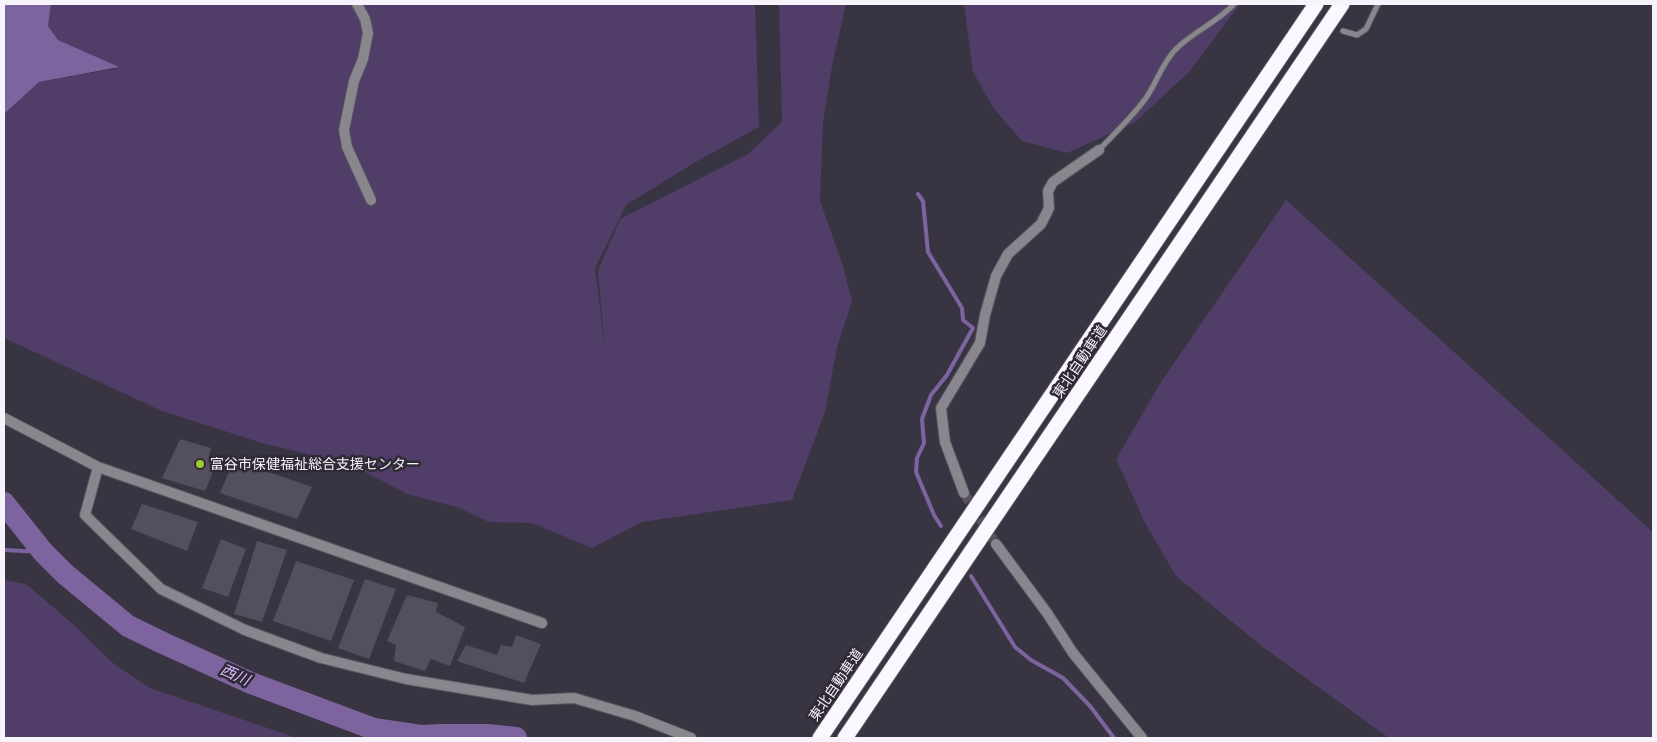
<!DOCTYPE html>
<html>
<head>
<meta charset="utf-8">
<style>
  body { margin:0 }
  #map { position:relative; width:1657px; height:742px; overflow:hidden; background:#393441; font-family:Lato,sans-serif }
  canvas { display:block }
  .frame { position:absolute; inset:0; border:5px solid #f7f3fb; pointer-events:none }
</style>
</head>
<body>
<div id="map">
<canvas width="1657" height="742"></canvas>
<div class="frame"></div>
</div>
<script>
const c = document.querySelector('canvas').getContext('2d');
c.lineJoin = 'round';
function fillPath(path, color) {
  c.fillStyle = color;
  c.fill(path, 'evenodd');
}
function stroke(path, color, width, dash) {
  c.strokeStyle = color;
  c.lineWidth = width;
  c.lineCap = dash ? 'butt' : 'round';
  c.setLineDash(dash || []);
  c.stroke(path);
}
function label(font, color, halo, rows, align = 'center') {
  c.font = font + ' Lato,"Noto Sans JP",sans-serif';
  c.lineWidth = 5;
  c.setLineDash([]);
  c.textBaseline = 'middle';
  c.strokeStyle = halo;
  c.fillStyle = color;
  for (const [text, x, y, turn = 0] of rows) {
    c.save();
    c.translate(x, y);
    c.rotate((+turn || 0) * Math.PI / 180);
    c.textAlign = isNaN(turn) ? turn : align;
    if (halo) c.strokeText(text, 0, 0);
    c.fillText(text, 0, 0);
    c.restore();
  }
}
fillPath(new Path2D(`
  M51,4H755L759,127L694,163L626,205L595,268L605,349L598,271L620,219L748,154L782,122L779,4H846L832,66L823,122L820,201L843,266L852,302L837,347L825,412L792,500L642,522L592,548L532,523L489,522L457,507L407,494L350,464L265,444L162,411L4,338V114L39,82L118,68L58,40L48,26Z
  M964,4H1240L1190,71L1134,123L1067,153L1022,141L994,109L973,72Z
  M1286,200L1653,532V738H1389L1264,648L1176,576L1144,521L1116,459L1161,382Z
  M4,580L26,584L73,624L114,664L150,688L297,738H4Z`), '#503d68');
fillPath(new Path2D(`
  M4,4H51L48,26L58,40L119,67L39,82L4,114Z`), '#7e649e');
stroke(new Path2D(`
  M918,194L923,201L928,252L962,308L963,320L973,328L947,375L931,395L922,419L924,443L917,458L916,472L934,515L941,526
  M4,550L43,552
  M971,576L1015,647L1031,660L1063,678L1090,706L1114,738`), '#7e649e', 4);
stroke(new Path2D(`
  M4,503L43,552L65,574L128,626L163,643L251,683L374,729L421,736L442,735H487L516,738`), '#7e649e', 22);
fillPath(new Path2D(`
  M180,439L211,448L209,456L218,460L205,491L162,478Z
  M234,460L312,487L297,519L220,493Z
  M142,504L198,522L187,551L131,529Z
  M221,539L246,549L228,597L202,588Z
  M257,541L287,550L262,622L234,614Z
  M296,561L354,580L331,641L273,621Z
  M365,579L396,589L369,659L338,648Z
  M407,595L438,603L436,612L465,627L450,666L431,659L425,671L394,661L396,645L387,641Z
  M516,635L541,644L524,683L457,661L466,645L497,655L501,645L512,647Z`), '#544f5c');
stroke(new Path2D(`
  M964,493L996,544`), '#56515d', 10, [10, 5]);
const lane = new Path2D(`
  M1343,31L1357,35L1366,29L1378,4
  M1099,150C1115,133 1132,117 1146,98C1157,82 1162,63 1176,49C1194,31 1218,22 1234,4`);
const street = new Path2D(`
  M357,4L365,19L368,33L363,59L354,81L344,130L347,147L371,200
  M4,418L98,467L542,623
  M98,467L85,515L161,589L245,630L321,658L406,679L532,700L574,698L635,716L691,738
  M964,493L945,442L941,408L980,343L985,315L996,276L1008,254L1041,224L1049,208L1048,191L1053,182L1099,150
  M996,544L1047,613L1073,653L1142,738`);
const highway = new Path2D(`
  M820,738L1316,4
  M845,738L1342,4`);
stroke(lane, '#57535f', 7);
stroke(street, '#57535f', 12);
stroke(highway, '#57535f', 17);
stroke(lane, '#89878d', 5);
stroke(street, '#89878d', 10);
stroke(highway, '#faf7fe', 15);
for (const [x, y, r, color] of [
  [200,464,5,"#a0c92c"]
]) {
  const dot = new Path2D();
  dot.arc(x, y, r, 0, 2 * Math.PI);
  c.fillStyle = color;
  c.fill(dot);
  stroke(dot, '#2f2a36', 2);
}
label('14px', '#f7f3fb', '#2f2a36', [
  ["東北自動車道",1080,362,-56],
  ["東北自動車道",836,685,-56]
]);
label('14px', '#f7f3fb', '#2f2a36', [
  ["富谷市保健福祉総合支援センター",210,464]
], 'left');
label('italic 15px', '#d7bafe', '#2f2a36', [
  ["西川",235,675,24]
]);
</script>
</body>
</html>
